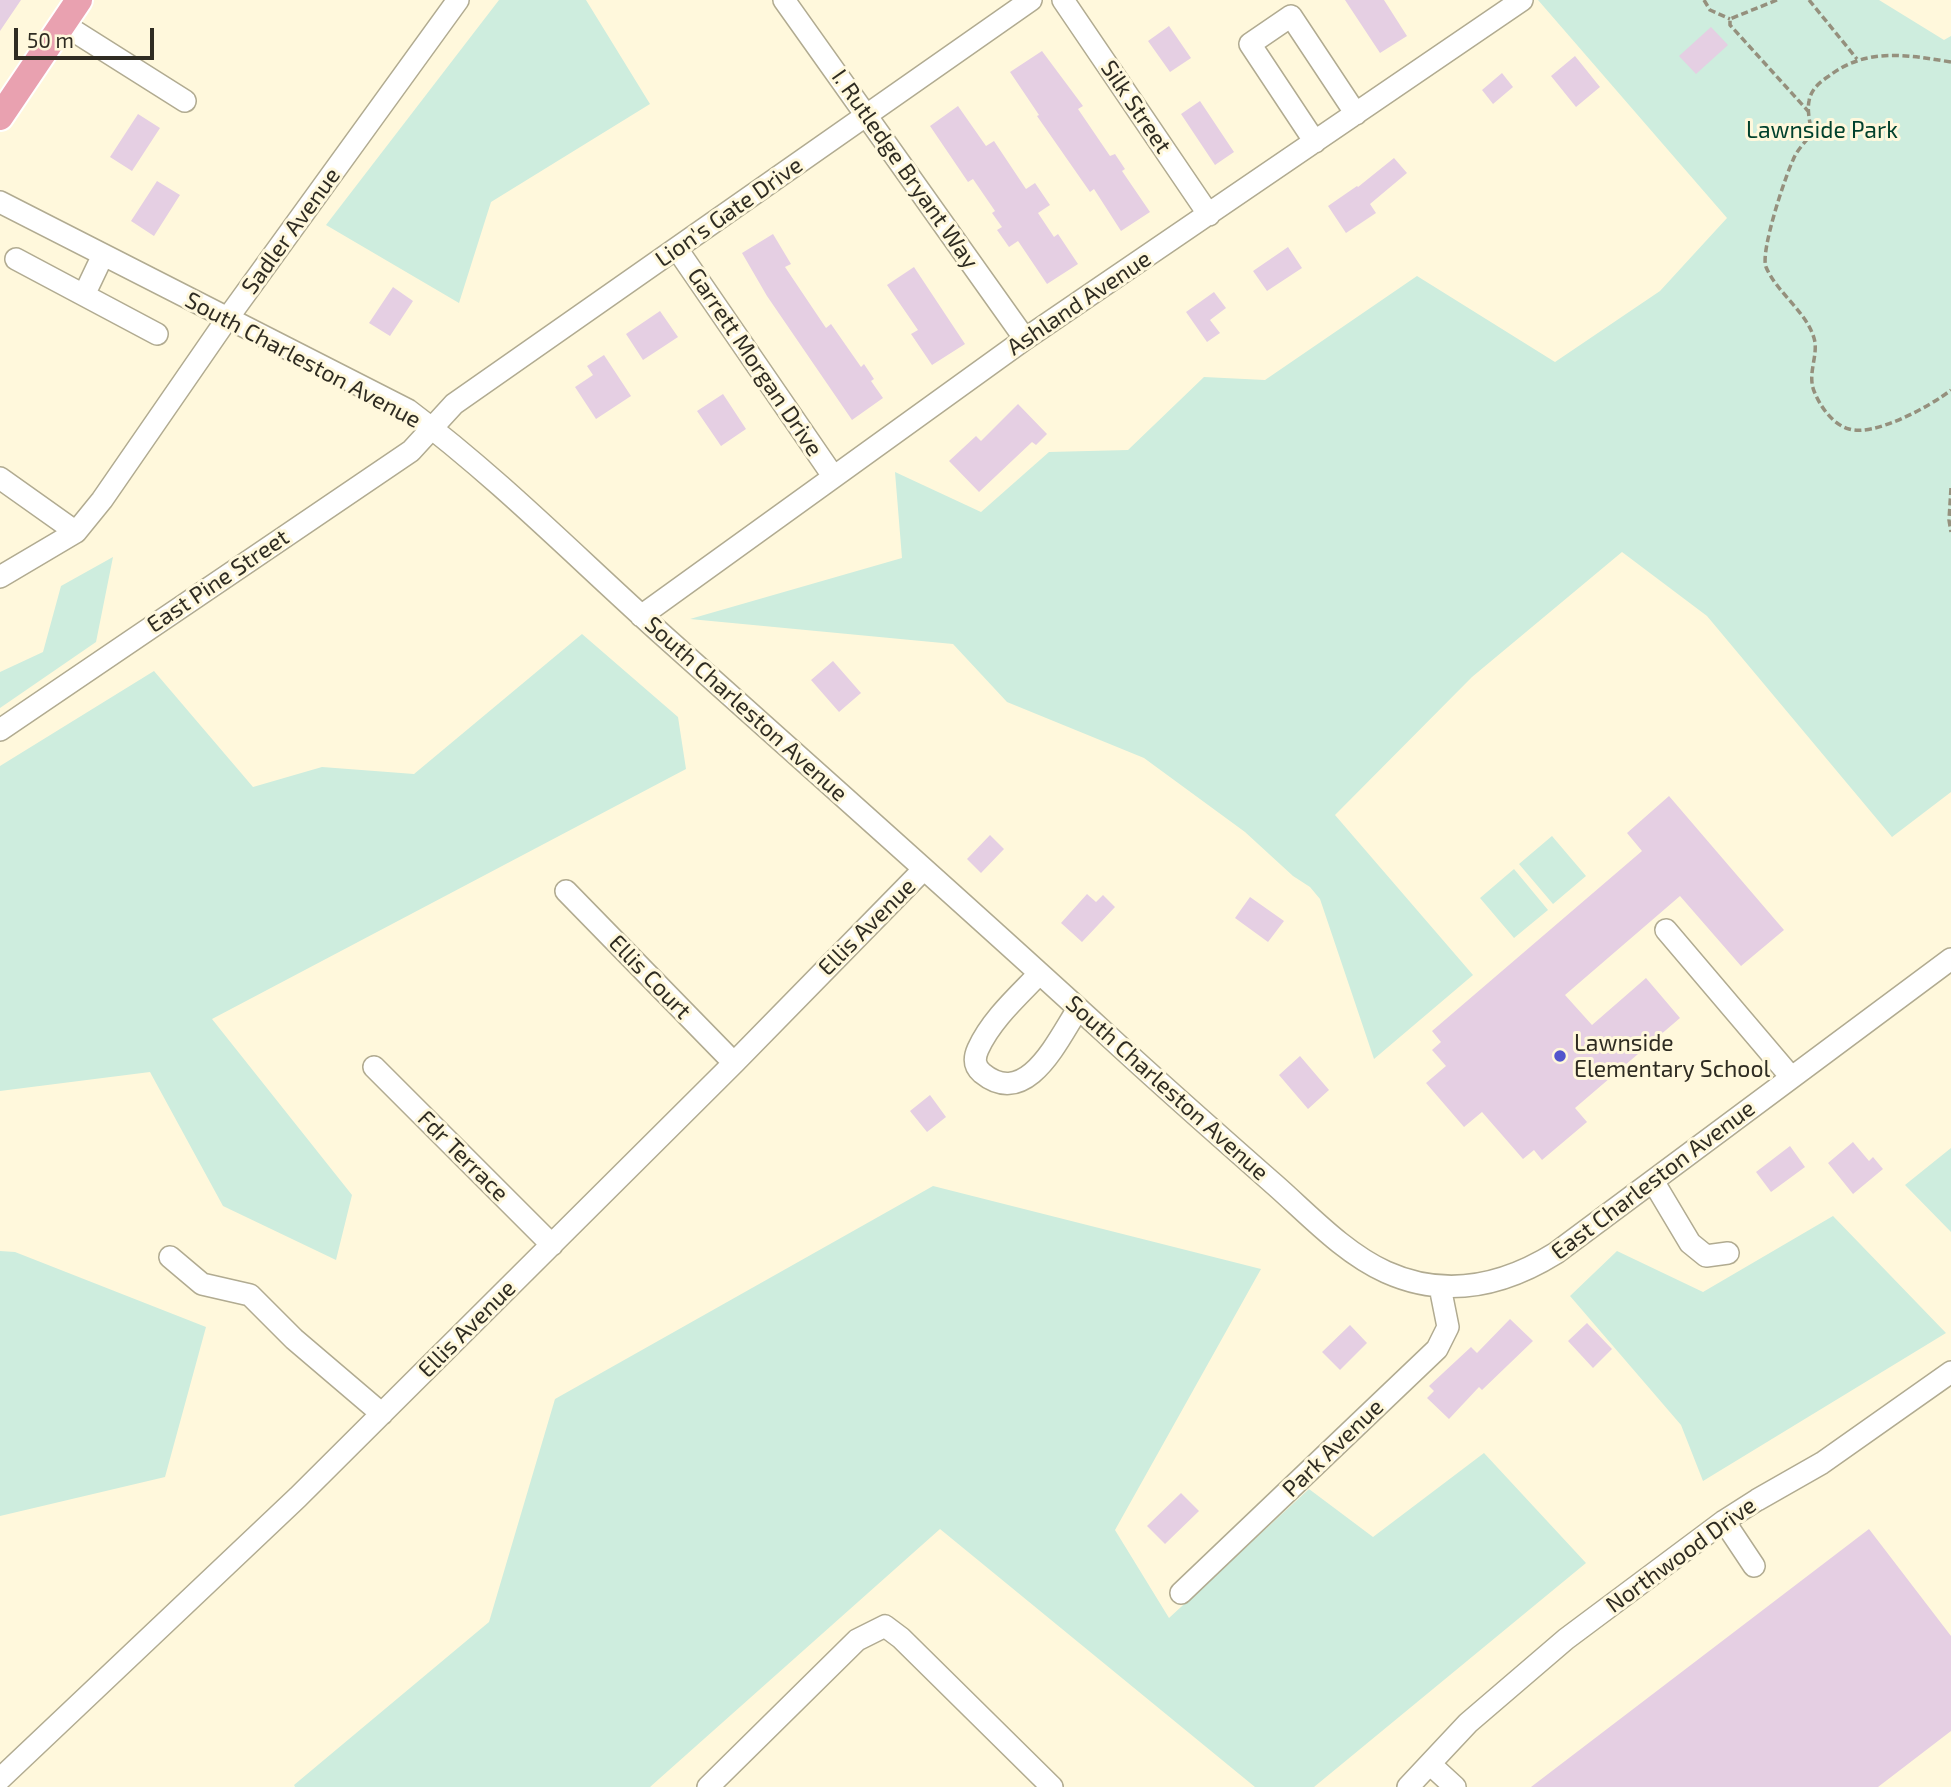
<!DOCTYPE html>
<html>
<head>
<meta charset="utf-8">
<style>
  body { margin:0 }
  #map { position:relative; width:1951px; height:1787px; overflow:hidden; background:#fff8dc; font-family:"Exo 2",sans-serif }
  canvas { display:block }
  .scale { position:absolute; left:14px; top:28px; width:140px; height:32px; box-sizing:border-box; border:4px solid #2f2c22; border-top:0; padding-left:9px; font-size:21px; line-height:24px; white-space:nowrap; color:#2f2c22; -webkit-text-stroke:5px #fff8dc; paint-order:stroke }
</style>
</head>
<body>
<div id="map">
<canvas width="1951" height="1787"></canvas>
<div class="scale">50 m</div>
</div>
<script>
const c = document.querySelector('canvas').getContext('2d');
c.lineJoin = 'round';
function fillPath(path, color) {
  c.fillStyle = color;
  c.fill(path, 'evenodd');
}
function stroke(path, color, width, dash) {
  c.strokeStyle = color;
  c.lineWidth = width;
  c.lineCap = dash ? 'butt' : 'round';
  c.setLineDash(dash || []);
  c.stroke(path);
}
function label(font, color, halo, rows, align = 'center') {
  c.font = font + ' "Exo 2",sans-serif';
  c.lineWidth = 6;
  c.setLineDash([]);
  c.textBaseline = 'middle';
  c.strokeStyle = halo;
  c.fillStyle = color;
  for (const [text, x, y, turn = 0] of rows) {
    c.save();
    c.translate(x, y);
    c.rotate((+turn || 0) * Math.PI / 180);
    c.textAlign = isNaN(turn) ? turn : align;
    if (halo) c.strokeText(text, 0, 0);
    c.fillText(text, 0, 0);
    c.restore();
  }
}
fillPath(new Path2D(`
  M499,0H586L650,104L491,202L459,303L326,225Z
  M1538,0H1879L1944,40L1951,36V792L1892,837L1707,616L1622,552L1472,677L1335,815L1473,975L1374,1059L1320,899L1310,887L1293,876L1245,832L1144,758L1007,702L953,644L690,619L902,558L895,472L981,512L1049,452L1128,450L1204,377L1265,380L1417,276L1555,362L1660,291L1727,218Z
  M113,557L96,642L0,708V672L43,652L61,586Z
  M582,634L678,717L686,769L212,1019L352,1195L336,1260L223,1206L150,1072L0,1091V766L154,671L253,787L322,767L414,774Z
  M1552,836L1586,876L1553,904L1519,864Z
  M1514,869L1548,910L1514,938L1480,898Z
  M1951,1148V1232L1905,1185Z
  M933,1186L1261,1269L1115,1530L1169,1618L1309,1489L1373,1537L1484,1453L1586,1563L1314,1787H1255L940,1529L650,1787H295L294,1785L489,1622L555,1399Z
  M1833,1216L1946,1333L1703,1481L1681,1425L1570,1296L1617,1251L1703,1292Z
  M0,1251L15,1252L206,1327L165,1477L0,1516Z`), '#ceedde');
fillPath(new Path2D(`
  M0,0H21L0,31Z
  M1345,0H1384L1407,36L1380,53Z
  M1169,26L1191,58L1170,72L1148,41Z
  M1711,27L1728,45L1696,74L1679,56Z
  M1042,51L1083,106L1078,109L1110,156L1115,154L1125,169L1122,171L1150,212L1121,231L1094,189L1090,192L1037,116L1039,115L1010,72Z
  M1575,56L1600,87L1576,107L1551,76Z
  M1502,73L1513,87L1493,104L1482,90Z
  M1200,101L1234,152L1215,165L1181,114Z
  M958,106L986,146L994,141L1026,189L1035,183L1050,205L1038,213L1054,237L1058,234L1078,264L1047,284L1018,241L1009,247L997,230L1002,227L992,213L995,211L973,179L968,182L930,126Z
  M138,114L160,128L132,171L110,157Z
  M1394,158L1407,173L1370,204L1376,213L1346,233L1328,206L1357,186L1358,187Z
  M157,181L180,195L154,236L131,221Z
  M773,234L791,264L785,267L826,328L831,324L861,367L864,364L874,379L871,381L883,398L852,420L767,296L742,253Z
  M1288,247L1302,268L1267,291L1253,271Z
  M914,267L965,344L932,365L911,334L918,330L887,285Z
  M393,287L413,301L390,336L369,323Z
  M1214,292L1226,308L1210,320L1220,333L1207,342L1186,312Z
  M660,311L678,337L643,360L626,334Z
  M604,355L631,396L596,419L575,387L593,375L587,366Z
  M723,394L746,429L721,446L697,411Z
  M1018,404L1047,434L1036,445L1032,442L979,492L949,461L976,436L981,441Z
  M833,661L861,693L839,712L811,680Z
  M1669,796L1784,930L1741,966L1680,896L1565,995L1592,1025L1646,978L1680,1018L1575,1108L1587,1122L1542,1160L1534,1150L1523,1159L1482,1112L1464,1127L1426,1083L1446,1066L1432,1050L1441,1042L1432,1031L1642,851L1627,833Z
  M990,835L1004,849L981,873L967,859Z
  M1087,894L1096,902L1103,895L1115,907L1082,942L1061,923Z
  M1250,897L1284,921L1268,942L1235,918Z
  M1300,1056L1329,1090L1308,1109L1279,1075Z
  M930,1095L946,1117L927,1132L910,1111Z
  M1853,1142L1869,1161L1873,1157L1883,1169L1853,1194L1828,1163Z
  M1790,1146L1805,1167L1771,1192L1756,1172Z
  M1510,1319L1533,1341L1482,1390L1479,1387L1449,1419L1427,1398L1434,1391L1429,1386L1471,1347L1477,1353Z
  M1587,1323L1612,1349L1593,1368L1568,1341Z
  M1350,1325L1367,1343L1340,1370L1322,1352Z
  M1181,1493L1199,1511L1165,1544L1147,1526Z
  M1869,1529L1951,1636V1731L1878,1787H1531Z`), '#e5cfe3');
const minor = new Path2D(`
  M784,0L1025,339
  M1063,0L1209,215
  M63,24L185,101
  M1315,142L1250,44L1291,16L1356,114
  M0,202L408,410C500,479 580,561 665,637C811,768 958,898 1103,1031C1159,1083 1217,1134 1275,1185C1309,1215 1344,1253 1386,1272C1446,1299 1503,1286 1556,1253L1951,959
  M677,249L833,476
  M16,259L157,334
  M84,295L103,255
  M0,478L76,532
  M0,577L76,532L102,500L227,319L458,0
  M641,616L1025,339L1522,0
  M0,730L411,451L454,404L1031,0
  M566,891L734,1063
  M1666,930L1791,1077
  M1039,974C1018,996 991,1020 978,1049C974,1058 974,1066 982,1073C1027,1110 1058,1039 1078,1009
  M374,1067L552,1245
  M1653,1181L1690,1243L1706,1256L1728,1253
  M170,1257L202,1284L250,1295L294,1339L382,1414
  M1724,1521L1754,1566
  M1181,1593L1437,1349L1448,1327L1440,1287
  M1430,1764L1455,1787
  M0,1779L298,1497L734,1063L924,869
  M708,1787L857,1640L885,1626L901,1638L1052,1787
  M1408,1787L1468,1723L1566,1639L1724,1521L1757,1500L1822,1463L1951,1372`);
const major = new Path2D(`
  M0,117L79,0`);
stroke(minor, '#b1ab91', 24);
stroke(major, '#fff', 30);
stroke(new Path2D(`
  M1704,0L1710,10L1730,19
  M1777,0L1730,19V25L1808,111
  M1809,0L1857,59
  M1951,62C1907,55 1867,47 1829,76C1820,82 1811,89 1809,101C1807,111 1810,123 1812,134C1805,142 1797,150 1793,160C1785,177 1760,252 1766,267C1777,293 1806,311 1814,338C1819,355 1807,373 1814,391C1820,406 1832,424 1849,429C1874,437 1931,406 1951,390
  M1951,488L1949,520L1951,532`), '#95907d', 3.5, [7, 3.5]);
stroke(minor, '#fff', 21);
stroke(major, '#e9a1b0', 26);
for (const [x, y, r, color] of [
  [1560,1056,7,"#5255cc"]
]) {
  const dot = new Path2D();
  dot.arc(x, y, r, 0, 2 * Math.PI);
  c.fillStyle = color;
  c.fill(dot);
  stroke(dot, '#fff8dc', 2.5);
}
label('23px', '#2f2c22', '#fff8dc', [
  ["Silk Street",1136,107,56],
  ["I. Rutledge Bryant Way",905,169,55],
  ["Lion's Gate Drive",729,212,-35],
  ["Sadler Avenue",291,231,-54],
  ["Ashland Avenue",1079,303,-34],
  ["South Charleston Avenue",303,360,28],
  ["Garrett Morgan Drive",755,362,56],
  ["East Pine Street",218,581,-34],
  ["South Charleston Avenue",746,709,42],
  ["Ellis Avenue",867,927,-45],
  ["Ellis Court",650,977,46],
  ["South Charleston Avenue",1167,1088,42],
  ["Fdr Terrace",463,1156,45],
  ["East Charleston Avenue",1653,1180,-37],
  ["Ellis Avenue",467,1329,-45],
  ["Park Avenue",1333,1448,-44],
  ["Northwood Drive",1681,1555,-36]
]);
label('23px', '#01412d', '#fff8dc', [
  ["Lawnside Park",1822,130]
]);
label('23px', '#2f2c22', '#fff8dc', [
  ["Lawnside",1574,1043],
  ["Elementary School",1574,1069]
], 'left');
</script>
</body>
</html>
